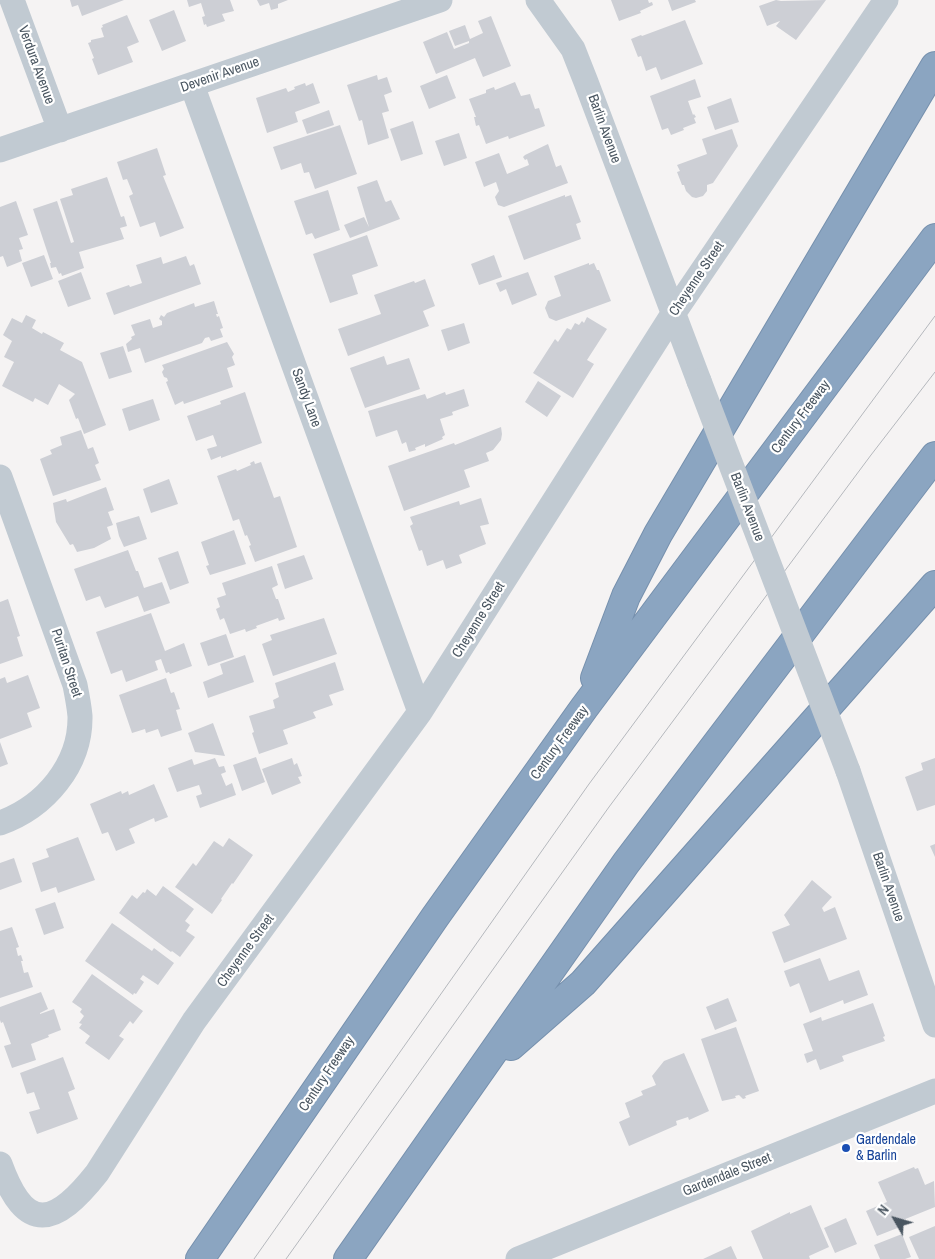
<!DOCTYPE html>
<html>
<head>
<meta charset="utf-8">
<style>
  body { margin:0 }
  #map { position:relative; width:935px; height:1259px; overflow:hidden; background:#f5f3f3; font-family:"Archivo Narrow",sans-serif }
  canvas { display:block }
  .north { position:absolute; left:870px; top:1194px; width:50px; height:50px; -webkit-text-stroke:4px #fff; paint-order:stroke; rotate:308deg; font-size:14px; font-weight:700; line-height:20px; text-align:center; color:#4a5661 }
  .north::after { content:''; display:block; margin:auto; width:18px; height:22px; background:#4a5661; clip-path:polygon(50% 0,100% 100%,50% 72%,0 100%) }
</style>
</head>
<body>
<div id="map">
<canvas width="935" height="1259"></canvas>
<div class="north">N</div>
</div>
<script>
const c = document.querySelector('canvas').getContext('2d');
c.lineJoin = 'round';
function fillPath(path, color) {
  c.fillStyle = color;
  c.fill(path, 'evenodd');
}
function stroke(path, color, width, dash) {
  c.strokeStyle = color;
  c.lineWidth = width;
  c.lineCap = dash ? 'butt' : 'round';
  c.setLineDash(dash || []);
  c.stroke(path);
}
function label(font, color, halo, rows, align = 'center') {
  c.font = font + ' "Archivo Narrow",sans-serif';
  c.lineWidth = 4.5;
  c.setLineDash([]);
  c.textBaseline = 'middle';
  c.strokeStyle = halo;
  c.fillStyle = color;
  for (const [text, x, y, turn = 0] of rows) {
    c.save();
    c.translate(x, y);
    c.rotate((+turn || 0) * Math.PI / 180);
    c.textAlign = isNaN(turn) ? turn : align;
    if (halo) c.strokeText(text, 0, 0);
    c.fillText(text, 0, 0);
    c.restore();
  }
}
fillPath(new Path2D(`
  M70,0H124L82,16L78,5L72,7Z
  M187,0H230L234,11L222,14L225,21L207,27L206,24L204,25L202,17L205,16L201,3L189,7Z
  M257,0H288L278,4V8L271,10L269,3L260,6Z
  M611,0H648L649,3L652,2L653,5L640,11L641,13L619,21Z
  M668,0H695L696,2L672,11Z
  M776,0L781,1L826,0L796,40L776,26L780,21L767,26L759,6Z
  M174,10L186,41L162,51L149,20Z
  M127,15L139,42L127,47L133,62L98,75L92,59L94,58L88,43L91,42V40L104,37L101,28L103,27L102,25Z
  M491,16L511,66L483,77L475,58L436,74L423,42L447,32L454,49L469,43V41L455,46L449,31L465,25L470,39L483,33L478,21Z
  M685,20L703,64L661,80L656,67L646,71L641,56L638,57L631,39L641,35L642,36Z
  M377,75L378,80L387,77L392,92L384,95L389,111L382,113L389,138L368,145L362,120L359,121L347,85Z
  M447,75L456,98L429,109L420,86Z
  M695,79L701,97L688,101L693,115L694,114L696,117L694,118L696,123L683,128L684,130L671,135L668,128L662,130L650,96Z
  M515,82L521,96L530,94L535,109L539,108L545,126L509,139L508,136L486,144L479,125L476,126L474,117H476L469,99L486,93V90L494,87L495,90Z
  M305,83L306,86L313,83L320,103L295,112L298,122L267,133L256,98L286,88L288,92L295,89L294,87Z
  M731,98L739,122L715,130L707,107Z
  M329,110L334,125L307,134L302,120Z
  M413,121L423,154L401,161L390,129Z
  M340,125L357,174L315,189L309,172L304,173L301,163L281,170L273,147Z
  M732,129L738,146L713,183L707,185V191L703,196L696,198L692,197L686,191L684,185H682L677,172L680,171L677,165L707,154L702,139Z
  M459,133L467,158L444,166L435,141Z
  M548,144L556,167L561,165L568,183L504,207L498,205L495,197L499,191L496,182L484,187L475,162L499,153L507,174L529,165L527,159L525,160L523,157L525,155Z
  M157,148L166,175L163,176L184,228L160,237L155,222L140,227L129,196L133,194L127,179L123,180L117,162Z
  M107,177L121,217L124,216L127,226L120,228L124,239L79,252L84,268L62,276L61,273L59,274L56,267L51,268L50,263H51L33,209L57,201L71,243L74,242L60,199L73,195L71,189Z
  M377,180L385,201L386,202L391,200L400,219L350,238L344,225L364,217L369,227L357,187Z
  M328,190L340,230L315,239L312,233L306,235L294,201Z
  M565,195V197L571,195L581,222L576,224L581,239L524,260L508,216Z
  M16,201L28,235L19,238L23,249L19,250L22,261L7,267L3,256L0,257V207Z
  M367,235L378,266L352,275L358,294L330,303L313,254Z
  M44,255L53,279L31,287L22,263Z
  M494,255L502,277L479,285L471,264Z
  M186,256L190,266L194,264L201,284L114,315L106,293L129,285L130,287L142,283L136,265L161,257L163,264Z
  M589,263V265L594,263L597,270H599L611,301L556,321L549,318L545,308L548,301L561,296L554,276Z
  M81,272L91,299L68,307L58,281Z
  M528,272L537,295L512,305L506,289L500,292L496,283Z
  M425,279L435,306L423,311L429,326L348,356L338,329L381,314L374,295L414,281L415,283Z
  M214,301L218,314H216L217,317L219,316L223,328L220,329L223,337L211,341L209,337L205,338L202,343L145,363L140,348L128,352L126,344L132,339L131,337L135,335L131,325L150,319L153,328L162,325V321L159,319L161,315L164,317L167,313L194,303L195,307Z
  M26,315L36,320L32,328L42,334L43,332L64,343L60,350L82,362L106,425L84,434L78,418L76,419L69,400L75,394L59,384L48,405L35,398L33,402L2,386L14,362L4,357L12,341L3,335L12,318L22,323Z
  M587,317L607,329L587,360L594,364L573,398L533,373L555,339L558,342L567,328L571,330L575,323L579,325L582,321L584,323Z
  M464,323L470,343L448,351L441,330Z
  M227,342L234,354L232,357L235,365L227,368L233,387L184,404L183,401L175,405L166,382L168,381L167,378L164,377L162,372L164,369L162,365Z
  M123,346L132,372L109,379L100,353Z
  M384,356L387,365L409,358L420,389L365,408L350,368Z
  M538,381L561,396L547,417L525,402Z
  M464,389L469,406L452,412L453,415L440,419L445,435L442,437L443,439L425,447V444L415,448L416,450L409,452L406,442L402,444L397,430L376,437L368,411L425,394L427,399L445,392L446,395Z
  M245,392L262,443L221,458V456L211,460L207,449L217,446L213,435L196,441L187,416L221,404L220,401Z
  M153,399L160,420L129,431L122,409Z
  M501,427L502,434L501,440L493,450L486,453L489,461L464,470L470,487L404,511L388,466L454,443L455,445Z
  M81,430L88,449L93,447L99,463L95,465L101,480L53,496L40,459L52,454L50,450L62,445L60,437Z
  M254,461L255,464L261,462L274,498L280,496L297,547L255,562L249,546L251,545L247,535L245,536L239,519L233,521L217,476L236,469L237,471L251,465L250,463Z
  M169,479L178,504L151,513L143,489Z
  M106,487L114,510L108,512L113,525L107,527L111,539L94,548L77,552L73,544L70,545L56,522L53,503L66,499L67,502Z
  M481,498L489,524L480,526L486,544L459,555L462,563L446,569L443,560L427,566L422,550L419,551L410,526L413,524L410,517L459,501L460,505Z
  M139,516L147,539L124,547L119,536L116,523Z
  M234,530L246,564L210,575L206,566L209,565L201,542Z
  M128,550L136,571H138L144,588L162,582L170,603L144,612L138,596L105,608L100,596L86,601L74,569Z
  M178,551L189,583L170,590L158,558Z
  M304,555L313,579L285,589L277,564Z
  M272,566L278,585L272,588L276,599H278L285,619L279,621L278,618L256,626L257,628L246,632L245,629L230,634L224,618L220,620L216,609L220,607L217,598L226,595L222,583Z
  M8,599L20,636L17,637L23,656L0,664V602Z
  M151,613L165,651L184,643L192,666L170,674L169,672L166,673L161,659L155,661L158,670L126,682L122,670L111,674L96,632Z
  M324,618L337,654L273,676L262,644L272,640L270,635Z
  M226,634L234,657L208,666L200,643Z
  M245,655L254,682L208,698L203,682L223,674L220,664Z
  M335,662L344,690L329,695L333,705L313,712L316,718L283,730L288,744L259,754L252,733L254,732L249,716L275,708L273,700L279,697L275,683Z
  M28,675L40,708L27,713L32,727L0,739V679L5,677L7,683Z
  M166,678L171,693L174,692L180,709L176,710L182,730L161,737L158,729L146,733L145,729L132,733L119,695Z
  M213,723L225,756L195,752L188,733Z
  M0,742L8,764L0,767Z
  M256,757L265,782L242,791L233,765Z
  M215,758L219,767L224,766L226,772L221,774L226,786L232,783L236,795L200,808L196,796L202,794L199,785L177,792L168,768L192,759L194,765Z
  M292,758L294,765L297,763L302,776L298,777L301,783L272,795L262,769Z
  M935,758V805L917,811L905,777L923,770L921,763Z
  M154,784L168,817L155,822L154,818L129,829L135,843L116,851L108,832L102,834L90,804L121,791L122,794L128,791L129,795Z
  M78,837L95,880L58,893L56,887L41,892L32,863L49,857L46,849Z
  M229,838L253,855L233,884L232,883L221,899L222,900L212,914L175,887L193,863L196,866L214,841L223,847Z
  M935,844V857L930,846Z
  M14,858L22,882L0,890V863Z
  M812,880L832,897L822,908L824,912L835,907L847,939L784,963L772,932L790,925L784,915Z
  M163,886L194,909L185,921L190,925L186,931L195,937L180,957L172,951L171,952L119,913L132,895L137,899L143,892L145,893L147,889L156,896Z
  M55,902L64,928L44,935L35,909Z
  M112,923L152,951L154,948L174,963L158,985L143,975L140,979L144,982L136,994L134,993L133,995L85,961Z
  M12,927L19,947L16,948L18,956L21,955L23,961H21L24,973L28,972L33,987L0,998V931Z
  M820,958L829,981L859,970L868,995L844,1004L843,1000L810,1013L799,983L790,987L784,971Z
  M92,974L143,1011L133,1024L130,1021L119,1036L124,1039L109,1060L85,1043L90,1036L79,1028L82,1024L79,1023L84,1016L80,1012L82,1009L72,1002Z
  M41,992L48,1009L40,1013V1014L54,1009L61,1030L48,1035L49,1037L31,1044L36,1060L12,1068L4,1046L11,1044L3,1022L1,1023L0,1020V1007Z
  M728,998L737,1021L715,1030L706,1007Z
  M873,1003L885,1036L883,1037L885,1041L842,1056L844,1061L820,1070L816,1059L807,1063L804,1054L813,1051L803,1024L821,1017L822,1021Z
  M736,1027L759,1091L745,1096L746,1098L743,1099L739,1095L735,1096L736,1098L722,1101L701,1039Z
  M684,1053L709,1111L689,1120L688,1117L676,1121L677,1125L629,1146L619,1122L630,1117L625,1103L643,1095L641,1091L656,1085L652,1076L664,1061Z
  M63,1057L75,1089L68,1092L78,1119L37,1134L29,1112L40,1109L34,1092L27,1094L20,1073Z
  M914,1167L915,1169L918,1168L925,1185L934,1181L935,1207L898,1222L900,1227L877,1236L866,1211L887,1202L878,1182Z
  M811,1205L829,1247L809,1256L810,1259H763L751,1231L790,1212V1214Z
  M846,1218L857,1244L835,1253L824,1228Z
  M935,1226V1259H919L909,1237Z
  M902,1234L911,1257L905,1259H880L874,1245Z
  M731,1246L737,1259H703Z`), '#cdcfd5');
const highway = new Path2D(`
  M595,678L626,596L658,534L935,66
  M511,1046L583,983L935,585
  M200,1259L435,917L584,708L935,238
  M348,1259L626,863L935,456`);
stroke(highway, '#7690ad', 30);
stroke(new Path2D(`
  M12,0L60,130
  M538,0L573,49L586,82L699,381
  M192,85L420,712
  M0,150L440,0
  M0,477L75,685C77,695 79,705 80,716C81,765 45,807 0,823
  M848,771L935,1025
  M0,1164C26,1235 55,1226 97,1173L194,1021L420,712L673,314L886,0
  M518,1259L935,1091`), '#c1cad2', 25);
stroke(highway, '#8ba5c1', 28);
stroke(new Path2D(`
  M254,1259L589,784L935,316
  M286,1259L609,807L871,455L935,372`), '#b5b8bd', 1);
stroke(new Path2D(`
  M699,381L848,771`), '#c1cad2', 25);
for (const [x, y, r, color] of [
  [846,1148,5,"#1a4fb4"]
]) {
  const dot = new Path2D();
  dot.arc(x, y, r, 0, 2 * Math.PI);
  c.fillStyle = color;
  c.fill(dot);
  stroke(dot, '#fff', 2);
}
label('14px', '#4a5661', '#fff', [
  ["Verdura Avenue",36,65,70],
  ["Devenir Avenue",220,75,-19],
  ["Barlin Avenue",604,129,70],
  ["Cheyenne Street",697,279,-56],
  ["Sandy Lane",306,398,70],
  ["Century Freeway",801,417,-53],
  ["Barlin Avenue",747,507,69],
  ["Cheyenne Street",479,620,-58],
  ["Puritan Street",66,663,72],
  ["Century Freeway",560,743,-54],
  ["Barlin Avenue",888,887,71],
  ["Cheyenne Street",246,951,-54],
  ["Century Freeway",327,1074,-56],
  ["Gardendale Street",727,1175,-22]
]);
label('14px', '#164399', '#fff', [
  ["Gardendale",856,1140],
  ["& Barlin",856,1156]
], 'left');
</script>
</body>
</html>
